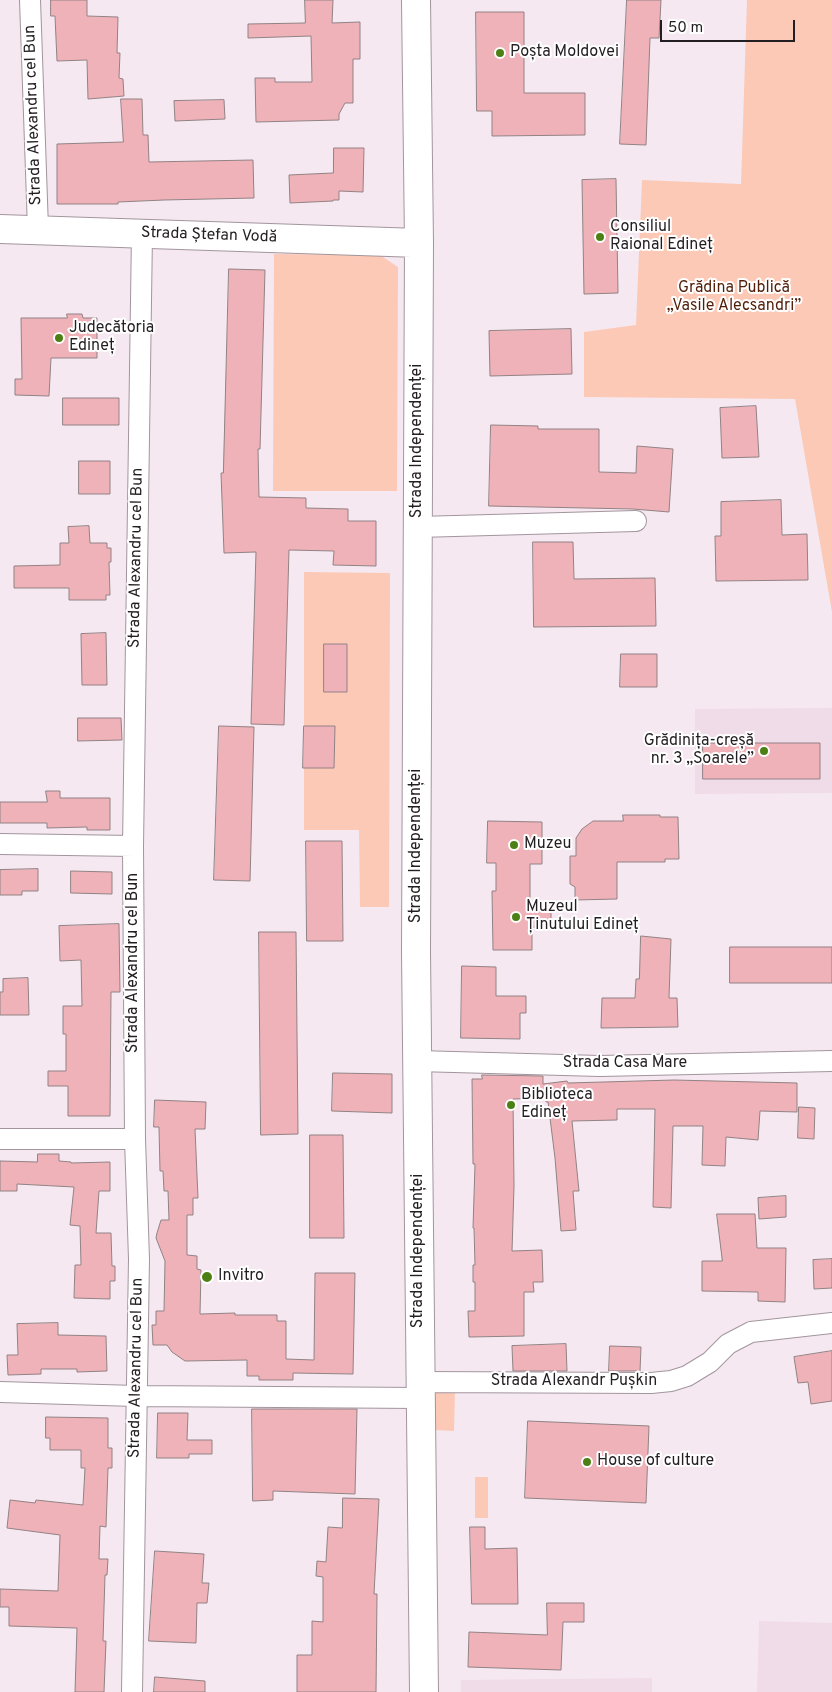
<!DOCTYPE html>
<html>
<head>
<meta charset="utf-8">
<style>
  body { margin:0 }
  #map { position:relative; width:832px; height:1692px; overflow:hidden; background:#f6e8f1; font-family:Overpass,sans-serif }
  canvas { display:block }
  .scale { position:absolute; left:660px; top:20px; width:135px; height:22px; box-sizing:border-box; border:2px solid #231e21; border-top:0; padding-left:6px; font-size:15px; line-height:18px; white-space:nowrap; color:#231e21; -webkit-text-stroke:4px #fff; paint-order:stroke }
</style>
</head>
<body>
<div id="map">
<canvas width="832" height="1692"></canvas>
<div class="scale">50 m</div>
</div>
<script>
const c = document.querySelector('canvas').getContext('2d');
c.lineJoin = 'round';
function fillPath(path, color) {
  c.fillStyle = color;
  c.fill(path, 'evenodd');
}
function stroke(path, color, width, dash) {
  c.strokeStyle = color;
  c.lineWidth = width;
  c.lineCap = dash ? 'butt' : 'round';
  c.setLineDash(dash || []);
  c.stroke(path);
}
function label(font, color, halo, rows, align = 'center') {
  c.font = font + ' Overpass,sans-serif';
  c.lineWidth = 4;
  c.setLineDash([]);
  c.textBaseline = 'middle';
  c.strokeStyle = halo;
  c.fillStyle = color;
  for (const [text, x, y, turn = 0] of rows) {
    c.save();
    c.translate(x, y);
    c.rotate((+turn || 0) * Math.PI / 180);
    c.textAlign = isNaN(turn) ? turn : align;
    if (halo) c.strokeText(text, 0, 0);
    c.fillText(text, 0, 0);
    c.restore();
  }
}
fillPath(new Path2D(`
  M832,708V793L695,794V709Z
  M759,1621L832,1623V1692H757Z
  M652,1678V1692H461V1680Z`), '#f0dbe8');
fillPath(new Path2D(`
  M747,0H832V612L795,399L584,397V332L636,325L642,180L741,184Z
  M274,254L380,255L398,267L397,491H273Z
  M304,572L390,573L389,907H360L359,830H304Z
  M435,1390H455L454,1431L434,1430Z
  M475,1477H488V1518H475Z`), '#fcc9b6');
const building = new Path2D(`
  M51,0H87V16L118,17L117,53H120L119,78L123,79L124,96L88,99L87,60L57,61L55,16H51Z
  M305,0H333L332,23L360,22V59H353V103H345L339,114V120L256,122L255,78H275V82H312L311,36L248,38V24L305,23Z
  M627,0H661L659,38H650L646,145L620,144Z
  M476,12H524V93H585V135L492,136V111H477Z
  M121,99H142L143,135H148L149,162L253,160L254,198L164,200L118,202V204H57V144L123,142Z
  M224,100L225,119L175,121L174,101Z
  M334,148H364L363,192L339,191V200H333V201L290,203L289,175L333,173Z
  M616,179L618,293L584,294L582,180Z
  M229,269L265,270L260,449H258L259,497L306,498V508L348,509V521H376V566L333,565L334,551L289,550L284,725L251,724L256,552L224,553L221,473H223Z
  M67,314H82L83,318H97V358H51L49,396L15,395V379H22L21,318H67Z
  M571,329L572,374L490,376L489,331Z
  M63,398H119V425H63Z
  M756,406L759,457L722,458L720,408Z
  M491,425L538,426V429H599V472L636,473L637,446L673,449L669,512L633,509L489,506Z
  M79,461H110V494H79Z
  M781,500L782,535L807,534L808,580L716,581L715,536H721V502Z
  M89,526L90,543H107V548H111V562H109L110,595H106V600H69V588H14V566L60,565V543H69L68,527Z
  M533,542H573L574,579L655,578L656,626L534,627Z
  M106,633L107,685H82L81,634Z
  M324,644H347V692H324Z
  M621,654H657V687H620Z
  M78,718H121L122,740L78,741Z
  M219,726L254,727L250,881L214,880Z
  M304,726H335L334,768H303Z
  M703,743H820V779H703Z
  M46,791H60V798H110V830H87V827L47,828V823H0V802H47Z
  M623,815H660V817H678L679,859H665V862H617V899L575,900V887L570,884V856H576V838L582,829L593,821H623Z
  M488,821L542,822V864H530V910H551V927H532V950H493L492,891H496V863H487Z
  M306,841H342L343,941H307Z
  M38,869V891H22V895H0V870Z
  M71,871L112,872V894L71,893Z
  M119,924L120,992H111L110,1116H68V1086H48V1071H66V1034H63V1006H82L81,960L60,961L59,926Z
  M259,932H296L298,1134L261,1135Z
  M641,936L671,939L669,998H677L678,1027L601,1028L602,998H635L636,979H639Z
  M730,947H832V983H730Z
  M462,966L496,967V996H526V1013H520V1039L461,1038Z
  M28,978L29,1015H0V992H3V979Z
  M333,1073L392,1074V1113L332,1111Z
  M482,1075L543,1076V1084L567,1081L568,1083L674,1080L797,1083V1112L760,1111L758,1140L726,1137L725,1166L702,1165L703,1126H673L671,1208L653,1207L655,1109H617V1120L572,1121L579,1191H573L576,1230L561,1231L555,1158L548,1102H546V1098L513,1099L514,1186L512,1251L542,1250L543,1282H533L534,1292H524V1336L469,1337L468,1311H475V1282H473V1265H475L474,1228H473L475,1164H473L472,1079H482Z
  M155,1100L206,1102L205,1129H195L198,1198H193V1215H187V1255L197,1256V1269L201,1270L200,1314L235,1313V1315H277V1321H286V1359L314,1360L315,1273H355L353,1374L293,1373V1380H259V1376H247V1360L185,1361L172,1352L167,1345H153L152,1325H156V1311H164L165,1261L156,1238L157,1233L161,1220H169L168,1191H164L163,1171H160L159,1127H154Z
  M799,1107L815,1108L814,1139L798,1138Z
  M310,1135H343L344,1238H310Z
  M38,1154H59V1161L71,1162V1163L110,1162V1191H99L96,1233H111L112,1266H115V1281H110V1299L74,1298L75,1265H81L80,1226L70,1225L74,1187L17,1184V1191H0V1161L37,1162Z
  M786,1196V1217L759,1219L758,1198Z
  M717,1214H755L757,1248H786L785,1302L758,1301V1292L702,1291V1261H722Z
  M832,1259V1288L814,1289L813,1260Z
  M58,1323V1335L106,1336L107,1371L77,1372V1369H41V1374L8,1375L7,1355H18L17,1324Z
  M566,1344L567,1371H513L512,1346Z
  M610,1346L641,1347L640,1371H609Z
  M832,1351V1401L811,1404L808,1382L798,1383L794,1357Z
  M252,1409H357L355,1494L273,1491V1500L253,1501Z
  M158,1413H188L187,1440H212V1454H189V1458H157Z
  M46,1417L108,1418V1448H112V1468H108L106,1527L100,1526L99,1559H108L107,1575H105L103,1641H106L104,1692H75L77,1628L9,1626V1607H0V1589L58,1591L60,1535L7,1528L10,1500L35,1503L36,1500L83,1505L85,1468H81V1450H50V1438H46Z
  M528,1421L649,1426L646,1503L525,1498Z
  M343,1498L379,1499L374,1594H377L376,1692H297V1655H312V1621L323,1622V1577L316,1576L317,1561L326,1562L328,1527L342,1528Z
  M470,1527H485V1549L517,1548L518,1604H472Z
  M155,1551L204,1554L202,1583H209L207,1603H197L196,1643L149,1641Z
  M547,1603H584V1622H563L561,1670L468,1667L469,1632L547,1635Z
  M155,1677L205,1681V1692H154Z`);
fillPath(building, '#efb2b9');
stroke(building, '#918284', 1);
const street = new Path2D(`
  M30,0L38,229
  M418,527L636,521
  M0,844L133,846
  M417,1061L600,1066L832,1061
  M0,1139H135
  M420,1382L651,1383L671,1381L687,1376L710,1362L728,1344L751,1332L832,1323
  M0,1392L136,1396L420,1398
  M132,1692L139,1259L135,1139L133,846L142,233`);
const secondary = new Path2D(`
  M416,0L419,243L416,951L424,1692
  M0,229L419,243`);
stroke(street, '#a2959d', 22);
stroke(secondary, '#a2959d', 30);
stroke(street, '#fff', 20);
stroke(secondary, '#fff', 28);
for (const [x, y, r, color] of [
  [500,53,5,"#4c8015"],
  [600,237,5,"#4c8015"],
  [59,338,5,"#4c8015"],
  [764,751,5,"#4c8015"],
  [514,845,5,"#4c8015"],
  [516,917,5,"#4c8015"],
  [511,1105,5,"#4c8015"],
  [207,1277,6,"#4c8015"],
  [587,1462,5,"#4c8015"]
]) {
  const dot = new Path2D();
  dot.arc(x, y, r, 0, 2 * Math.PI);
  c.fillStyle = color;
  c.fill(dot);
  stroke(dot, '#fff', 2);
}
label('16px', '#231e21', '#fff', [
  ["Poșta Moldovei",510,53],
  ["Consiliul",610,228],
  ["Raional Edineț",610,246],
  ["Judecătoria",69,329],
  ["Edineț",69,347],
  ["Grădinița-creșă",754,742,"right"],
  ["nr. 3 „Soarele”",754,760,"right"],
  ["Muzeu",524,845],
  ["Muzeul",526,908],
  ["Ținutului Edineț",526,926],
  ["Biblioteca",521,1096],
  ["Edineț",521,1114],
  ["Invitro",218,1277],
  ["House of culture",597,1462]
], 'left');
label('16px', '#231e21', '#fff', [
  ["Strada Alexandru cel Bun",34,115,-92],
  ["Strada Ștefan Vodă",209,236,2],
  ["Strada Independenței",418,441,-90],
  ["Strada Alexandru cel Bun",137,558,-89],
  ["Strada Independenței",417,846,-90],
  ["Strada Alexandru cel Bun",134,963,-90],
  ["Strada Casa Mare",625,1064],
  ["Strada Independenței",419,1251,-90],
  ["Strada Alexandru cel Bun",137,1368,-89],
  ["Strada Alexandr Pușkin",574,1382]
]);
label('16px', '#511f09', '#fff', [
  ["Grădina Publică",734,289],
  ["„Vasile Alecsandri”",734,307]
]);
</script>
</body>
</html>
